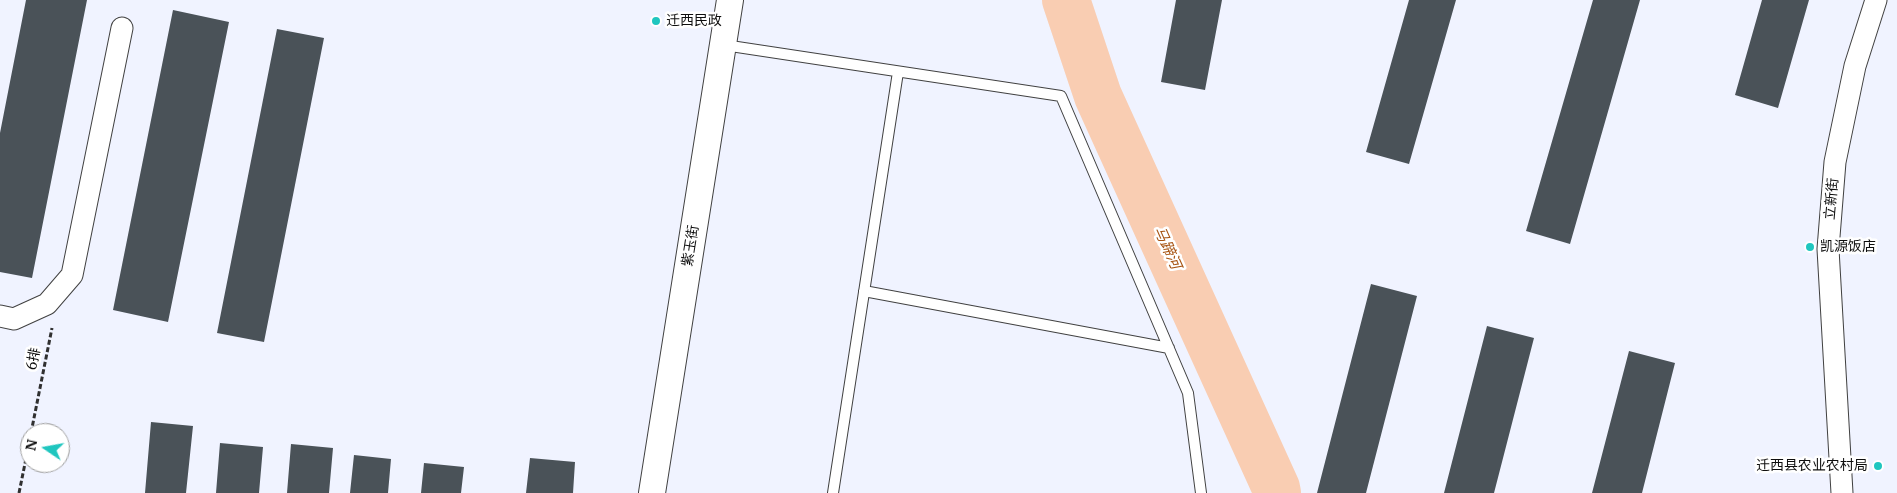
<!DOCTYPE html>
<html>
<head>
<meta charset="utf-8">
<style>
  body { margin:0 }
  #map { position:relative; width:1897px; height:493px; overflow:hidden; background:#f0f3ff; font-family:Merriweather,serif }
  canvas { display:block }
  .north { position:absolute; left:20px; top:423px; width:50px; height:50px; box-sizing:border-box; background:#fff; border:1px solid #9f9f9f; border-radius:50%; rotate:282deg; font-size:14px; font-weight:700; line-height:20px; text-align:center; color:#0e0e0e }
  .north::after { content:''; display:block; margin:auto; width:18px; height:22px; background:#1fc6bf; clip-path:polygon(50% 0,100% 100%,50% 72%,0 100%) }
</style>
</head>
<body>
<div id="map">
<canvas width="1897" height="493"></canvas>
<div class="north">N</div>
</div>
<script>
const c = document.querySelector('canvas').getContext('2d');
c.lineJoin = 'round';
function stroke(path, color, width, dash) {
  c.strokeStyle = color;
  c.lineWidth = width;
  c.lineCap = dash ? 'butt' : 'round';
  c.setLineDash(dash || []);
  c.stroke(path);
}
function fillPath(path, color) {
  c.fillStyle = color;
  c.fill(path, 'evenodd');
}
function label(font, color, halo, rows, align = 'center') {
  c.font = font + ' Merriweather,"Noto Sans SC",serif';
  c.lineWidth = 5;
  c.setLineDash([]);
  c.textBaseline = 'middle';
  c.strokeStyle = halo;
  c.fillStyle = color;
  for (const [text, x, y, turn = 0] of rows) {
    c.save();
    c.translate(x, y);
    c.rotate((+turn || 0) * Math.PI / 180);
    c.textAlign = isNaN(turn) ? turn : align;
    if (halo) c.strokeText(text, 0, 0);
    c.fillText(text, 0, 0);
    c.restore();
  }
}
stroke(new Path2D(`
  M1066,0L1098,96L1276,488L1277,493`), '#f9cdb2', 48);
fillPath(new Path2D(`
  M26,0H87L32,278L0,272V133Z
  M1176,0H1222L1205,90L1161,82Z
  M1409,0H1456L1409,164L1366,152Z
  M1593,0H1640L1570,244L1526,231Z
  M1762,0H1809L1778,108L1735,95Z
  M173,10L229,22L168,322L113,310Z
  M277,29L324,38L264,342L217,333Z
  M1371,284L1417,296L1366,493H1317Z
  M1487,326L1534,338L1494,493H1444Z
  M1629,351L1675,363L1642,493H1592Z
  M151,422L193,426L186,493H145Z
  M220,443L263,447L259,493H216Z
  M291,444L333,448L329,493H287Z
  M354,455L391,459L388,493H350Z
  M530,458L575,462L573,493H526Z
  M424,463L464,467L461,493H421Z`), '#4a5258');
const service = new Path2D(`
  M724,45L1061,96L1188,393L1201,493
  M864,291L1169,348
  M833,493L898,72`);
const minor = new Path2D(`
  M0,316L14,319L47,304L72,275L122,28
  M1842,493L1828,249L1835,162L1855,66L1876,0`);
const tertiary = new Path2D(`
  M652,493L730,0`);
stroke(service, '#414141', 12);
stroke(minor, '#414141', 23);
stroke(tertiary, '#414141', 28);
stroke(new Path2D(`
  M31,433L52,328
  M19,493L30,439`), '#303030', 3, [5, 2.5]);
stroke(service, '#fff', 10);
stroke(minor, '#fff', 21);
stroke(tertiary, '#fff', 26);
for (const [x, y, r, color] of [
  [656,21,5,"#1fc6bf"],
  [1810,247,5,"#1fc6bf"],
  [1878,466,5,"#1fc6bf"]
]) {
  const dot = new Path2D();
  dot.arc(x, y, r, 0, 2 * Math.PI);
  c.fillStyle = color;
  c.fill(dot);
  stroke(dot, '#fff', 2);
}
label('14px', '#0e0e0e', '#fff', [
  ["迁西民政",666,21],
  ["凯源饭店",1820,247],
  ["迁西县农业农村局",1868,466,"right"]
], 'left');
label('14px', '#0e0e0e', '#fff', [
  ["立新街",1832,199,-85],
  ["紫玉街",691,246,-81],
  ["6排",34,359,-79]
]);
label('italic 15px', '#a75311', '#fff', [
  ["马蹄河",1167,248,66]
]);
</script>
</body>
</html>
